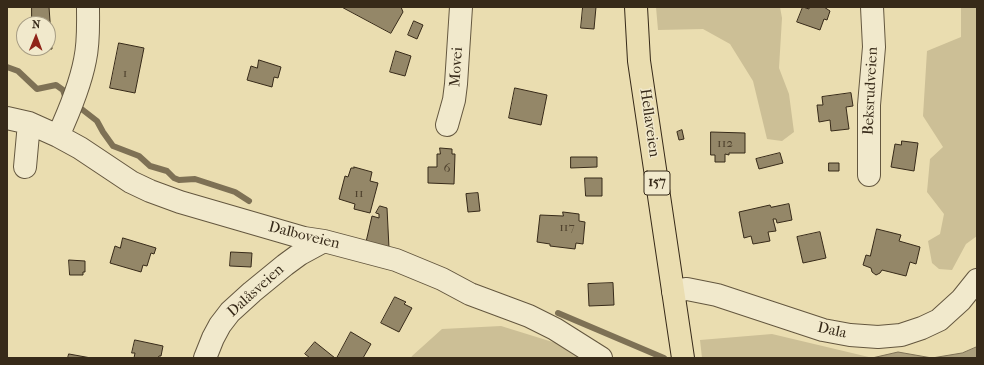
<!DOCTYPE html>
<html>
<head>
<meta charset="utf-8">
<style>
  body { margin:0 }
  #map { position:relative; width:984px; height:365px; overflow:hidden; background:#eaddb0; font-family:"IM FELL French Canon",serif }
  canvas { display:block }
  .frame { position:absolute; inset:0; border:8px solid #372a19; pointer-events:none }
  .north { position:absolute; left:16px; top:16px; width:40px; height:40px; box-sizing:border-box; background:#f1e9cc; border:1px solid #a79d84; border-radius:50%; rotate:1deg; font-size:11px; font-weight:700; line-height:16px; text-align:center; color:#372a19 }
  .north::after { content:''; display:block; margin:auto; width:14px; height:18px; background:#8f2418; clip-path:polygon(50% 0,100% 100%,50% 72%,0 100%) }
</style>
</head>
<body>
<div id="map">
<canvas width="984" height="365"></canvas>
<div class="frame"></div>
<div class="north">N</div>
</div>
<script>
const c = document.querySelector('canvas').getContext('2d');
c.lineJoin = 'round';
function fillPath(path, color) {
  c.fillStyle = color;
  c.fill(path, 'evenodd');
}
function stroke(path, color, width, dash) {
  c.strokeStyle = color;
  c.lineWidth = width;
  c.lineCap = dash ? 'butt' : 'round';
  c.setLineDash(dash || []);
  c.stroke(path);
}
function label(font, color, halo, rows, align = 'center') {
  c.font = font + ' "IM FELL French Canon",serif';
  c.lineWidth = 3;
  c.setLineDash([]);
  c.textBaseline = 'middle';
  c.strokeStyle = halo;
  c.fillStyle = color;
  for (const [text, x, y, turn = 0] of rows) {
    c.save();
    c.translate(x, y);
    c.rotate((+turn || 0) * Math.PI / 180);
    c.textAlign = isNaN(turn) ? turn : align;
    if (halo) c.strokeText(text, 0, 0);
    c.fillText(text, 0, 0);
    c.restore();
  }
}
fillPath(new Path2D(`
  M656,7H780L782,18L779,68L789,94L794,132L782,141L767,139L753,81L730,44L703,29L658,30Z
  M961,7H977V236L966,244L952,270L939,269L932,263L928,241L940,234L944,214L927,192L930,159L943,147L923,116L927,51L961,37Z
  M501,326L572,348L587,358H411L412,356L442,329Z
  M772,334L873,358H702L700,340Z`), '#ccbf96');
const water = new Path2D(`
  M977,347V358H872L898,352L932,358L962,353Z`);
fillPath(water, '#ada07d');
stroke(water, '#7e7155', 1);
stroke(new Path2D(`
  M7,67L18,71L37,89L56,85L63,90L65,96
  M79,107L97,121L103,132L113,146L139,156L150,166L167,171L174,178L179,180L195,179L235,192L249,201
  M558,313L664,358`), '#7e7155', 6);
const building = new Path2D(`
  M32,7H49L52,49L33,50V48H48V24H32Z
  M342,7H401L403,12L391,33Z
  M583,7H596L594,29L581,28Z
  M803,7L809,9V7H824L830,11L827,20L824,19L820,30L797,22Z
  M414,21L423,25L417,39L408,35Z
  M119,43L144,48L135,93L110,88Z
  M396,51L411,56L405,76L390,72Z
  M259,60L281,67L278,78L274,77L272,87L247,80L251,66L257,68Z
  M515,88L547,95L541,125L509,118Z
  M851,93L853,106L846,107L849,129L831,131L830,120L819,122L817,105H823L822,97Z
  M682,130L684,139L679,140L677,132Z
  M711,132L745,133V153H729V155L725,154V162H715V155H711Z
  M902,141L918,143L914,171L891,167L895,144L901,145Z
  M440,148L452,149V154H455L454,184L428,183V167H437V154H440Z
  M780,153L783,163L759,169L756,159Z
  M571,157H597V167L571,168Z
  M829,163H839V171H829Z
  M354,167L372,172L370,181L378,183L370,213L354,209L355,204L339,199L345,176L348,177L351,168H354Z
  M585,178H602V196H586Z
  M478,193L480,211L468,212L466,194Z
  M789,204L792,220L777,223L776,219H773L776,231L768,232L770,241L753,244L751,236L744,238L739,212L770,205L771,207Z
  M380,206L387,208L389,248L366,242L372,216L379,218V214L376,213Z
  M563,212L579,214V221L585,222L583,244L576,243L575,249L550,246V244L537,242L540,215L563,216Z
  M877,229L901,235L899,241L920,247L916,264L910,262L906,276L882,270L880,273L876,275L872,272L871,268L863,265L866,255L870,256Z
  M820,232L826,258L803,263L797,237Z
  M123,238L156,248L154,254L151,253L147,266L143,265L141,272L110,263L115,246L120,248Z
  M231,252L252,253L251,267L230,266Z
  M69,260L85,261V272H83V275H70Z
  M613,283L614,305L589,306L588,284Z
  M395,297L406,302L404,304L412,308L399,332L381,323Z
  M351,332L371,344L363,358H337Z
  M135,340L163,346L161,356H159L158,358H134L135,353H132Z
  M315,342L335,358H310L305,354Z
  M69,354L91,358H68Z`);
fillPath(building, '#948768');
stroke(building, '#372a19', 1);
const minor = new Path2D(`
  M7,118L29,123L58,136L80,148L131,182L150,191L180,202L304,238L324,241L396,260L442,279L470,294L529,316L555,329L601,358
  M447,125L454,100L456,84L461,7
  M58,136C69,112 80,86 85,60C89,42 88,25 88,7
  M25,167L29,123
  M869,175V105L874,47L872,7
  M673,291L687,289L717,295L823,330L850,335L878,337L901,335L922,328L939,320L961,300L977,280
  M205,358L213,338L220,325L230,312L252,292L285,265L300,254L324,241`);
const major = new Path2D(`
  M636,7L639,61L683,358`);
stroke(minor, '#64573f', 24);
stroke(major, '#372a19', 24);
stroke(minor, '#f1e9cc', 22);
stroke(major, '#eaddb0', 22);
label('13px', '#4e412d', null, [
  ["1",125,74],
  ["112",725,144],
  ["6",447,169],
  ["11",359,194],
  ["117",567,228]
]);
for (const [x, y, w] of [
  [657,183,26]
]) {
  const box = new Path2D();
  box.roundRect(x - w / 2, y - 12, w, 24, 3);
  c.fillStyle = '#f1e9cc';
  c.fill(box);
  stroke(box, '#372a19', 1);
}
label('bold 14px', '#372a19', null, [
  ["157",657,183]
]);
label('15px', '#372a19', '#f1e9cc', [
  ["Movei",457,67,-86],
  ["Beksrudveien",871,91,-87],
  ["Hellaveien",649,123,82],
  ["Dalboveien",304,236,14],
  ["Dalåsveien",256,291,-42],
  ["Dala",832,331,12]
]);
</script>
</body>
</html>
